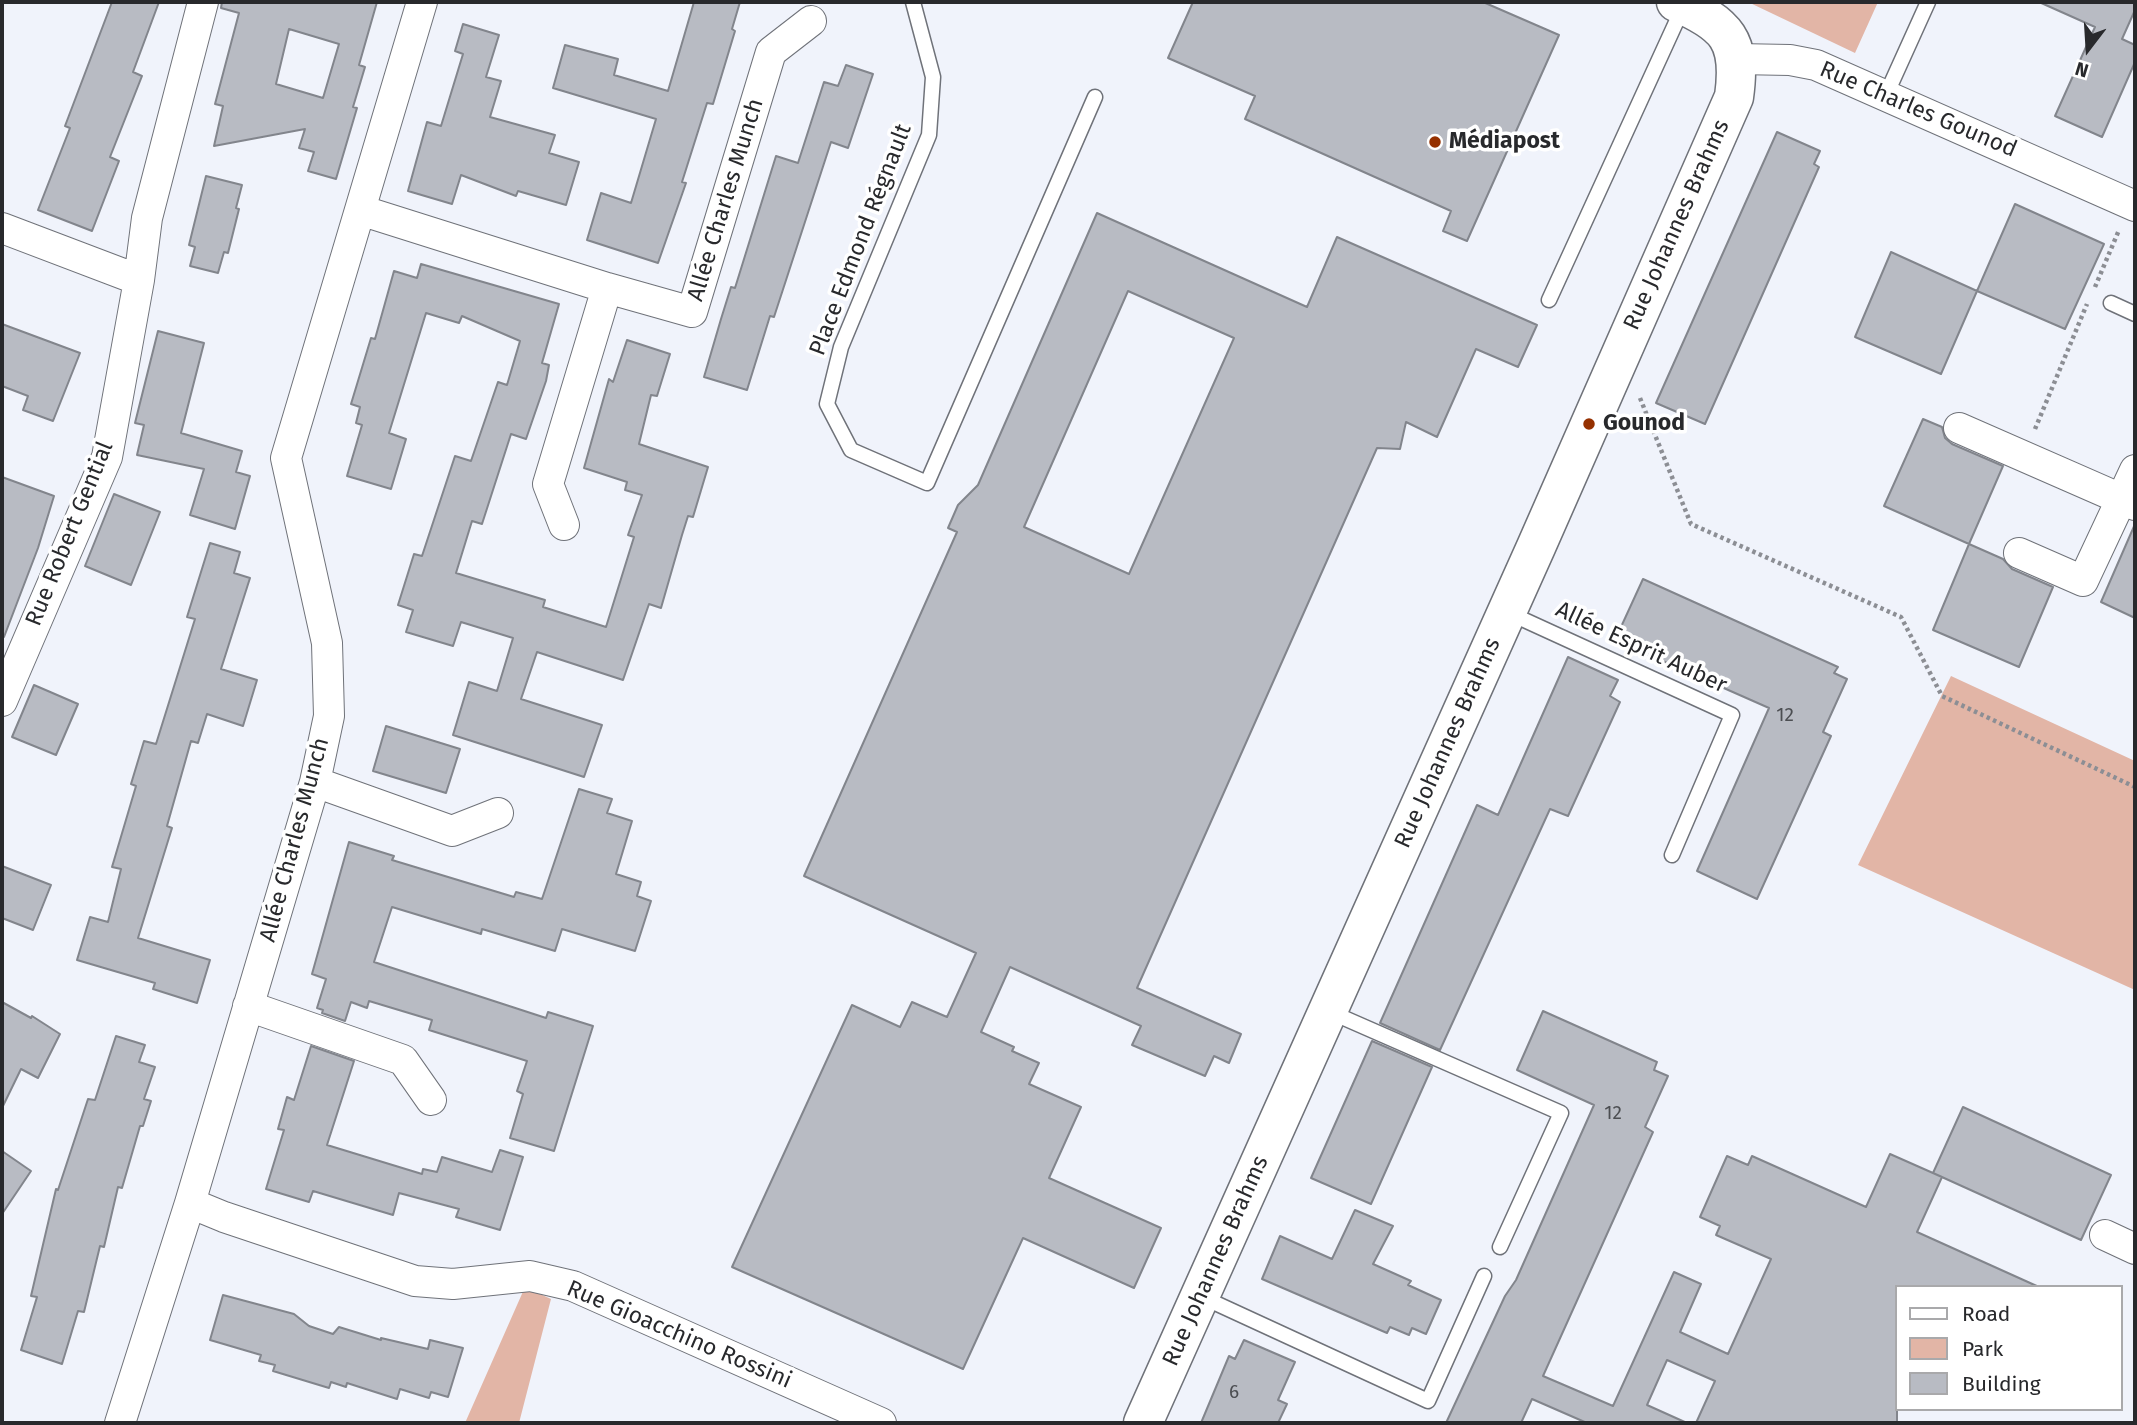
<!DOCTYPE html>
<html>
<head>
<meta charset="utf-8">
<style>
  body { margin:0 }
  #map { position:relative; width:2137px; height:1425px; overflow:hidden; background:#f0f3fb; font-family:"Fira Sans",sans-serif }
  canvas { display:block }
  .frame { position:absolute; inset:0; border:4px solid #28292c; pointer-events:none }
  .legend { position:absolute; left:1895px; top:1285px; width:228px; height:126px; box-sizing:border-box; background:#fff; border:2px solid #a9a9ab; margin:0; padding:9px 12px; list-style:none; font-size:21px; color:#28292c }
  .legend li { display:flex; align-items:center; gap:14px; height:35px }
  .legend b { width:35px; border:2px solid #a9a9ab }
  .north { position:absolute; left:2053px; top:14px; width:70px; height:70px; -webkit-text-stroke:5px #fff; paint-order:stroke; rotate:197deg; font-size:19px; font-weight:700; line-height:28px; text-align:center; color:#28292c }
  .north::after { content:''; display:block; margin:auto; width:24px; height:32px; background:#28292c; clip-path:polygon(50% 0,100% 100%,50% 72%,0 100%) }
</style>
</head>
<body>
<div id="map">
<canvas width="2137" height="1425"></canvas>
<div class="frame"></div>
<ul class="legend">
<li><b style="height:9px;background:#fff"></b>Road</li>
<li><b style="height:19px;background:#e2b5a6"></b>Park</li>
<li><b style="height:19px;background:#b8bbc3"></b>Building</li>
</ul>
<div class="north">N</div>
</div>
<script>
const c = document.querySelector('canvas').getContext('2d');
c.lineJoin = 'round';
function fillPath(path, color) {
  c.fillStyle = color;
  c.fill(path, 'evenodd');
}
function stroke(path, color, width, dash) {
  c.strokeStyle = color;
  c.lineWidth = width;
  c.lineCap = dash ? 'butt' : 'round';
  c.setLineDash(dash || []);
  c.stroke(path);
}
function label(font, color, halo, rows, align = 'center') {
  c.font = font + ' "Fira Sans",sans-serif';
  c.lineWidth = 7;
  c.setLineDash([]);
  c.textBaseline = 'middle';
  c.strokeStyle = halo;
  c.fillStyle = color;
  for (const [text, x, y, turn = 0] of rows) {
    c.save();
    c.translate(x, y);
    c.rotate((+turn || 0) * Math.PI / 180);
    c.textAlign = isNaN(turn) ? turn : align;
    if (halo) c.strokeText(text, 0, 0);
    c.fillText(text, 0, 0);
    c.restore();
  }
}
fillPath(new Path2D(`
  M1748,2H1878L1855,53Z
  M1951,676L2135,761V990L1858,865Z
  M525,1287L551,1299L519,1423H465Z`), '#e2b5a6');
const building = new Path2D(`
  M112,2H159L133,72L142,76L110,157L119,161L92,231L38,210L70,128L65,126Z
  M222,2H377L359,65L365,67L353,107L357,108L336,179L308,171L314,152L299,148L305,129L214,146L223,106L215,104L239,13L221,8ZM289,29L339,44L323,98L276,84Z
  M694,2H740L732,29L735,31L713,104L707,103L682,182L686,183L658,263L587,240L601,193L631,203L656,119L553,88L565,45L618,59L614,75L668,91Z
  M1193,2H1483L1559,35L1467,241L1443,231L1451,211L1245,119L1255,96L1168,58Z
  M2039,2H2135V10L2122,39L2135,45V62L2102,137L2055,116L2095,27Z
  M463,24L499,35L486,77L501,81L490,117L555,135L549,153L579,162L566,205L518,191L516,196L461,175L452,204L408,191L427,122L441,126L463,54L455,51Z
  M846,65L873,74L848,148L831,142L774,317L770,316L747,390L704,377L721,319L731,287L735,288L776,156L798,163L824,82L838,86Z
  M1777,132L1820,151L1814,164L1819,167L1705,424L1656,403Z
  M206,176L242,185L236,208L239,209L228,253L224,252L218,273L190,266L195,247L189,245Z
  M2015,204L2104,244L2065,329L1977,291Z
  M1097,213L1307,307L1337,237L1537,325L1518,367L1476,349L1437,437L1406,422L1400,449L1377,448L1137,988L1241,1034L1229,1063L1214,1056L1205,1076L1132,1045L1141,1026L1010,967L981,1032L1014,1047L1012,1051L1039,1063L1029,1084L1081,1107L1049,1178L1161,1228L1134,1288L1023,1238L963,1369L732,1267L852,1005L900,1027L912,1002L947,1017L976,953L804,876L957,532L948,528L958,505L978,485ZM1128,291L1234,338L1129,574L1024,527Z
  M1891,252L1977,291L1941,374L1855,337Z
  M421,264L559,304L542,363L549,365L546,381L526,439L511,434L482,524L472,521L456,573L545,600L543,607L606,627L634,537L628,535L642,495L625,490L627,482L584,468L609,379L613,382L627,340L670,354L657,396L651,395L639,444L708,467L693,517L688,516L682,535L661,608L649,604L623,680L537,652L521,699L602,725L584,777L453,735L469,682L497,691L513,638L461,622L453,646L406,632L413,610L398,605L414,554L422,556L455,456L471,461L498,382L507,385L520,341L462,316L459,323L426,313L389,433L406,439L391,489L347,476L362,425L356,423L360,407L351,404L371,338L375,339L394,271L417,278Z
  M2,324L80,353L53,421L23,410L28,396L2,386Z
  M158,331L204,343L181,433L242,451L236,472L250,476L235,529L190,515L204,469L137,455L144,425L135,423Z
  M1923,419L1942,427L1945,438L1952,444L2003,466L1969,544L1884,506Z
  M2,477L54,496L38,548L4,637L2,636Z
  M114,494L160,512L131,585L85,566Z
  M2135,524V618L2101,602Z
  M210,543L240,552L234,573L250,578L221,669L257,680L243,726L207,714L198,743L191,741L167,826L172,828L138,938L210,960L197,1003L153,989L155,983L77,960L90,917L108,922L121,869L112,867L136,786L131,784L144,741L156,744L195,619L187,617Z
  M1969,544L2003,559L2012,569L2053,587L2019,667L1933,630Z
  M1643,579L1838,667L1834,673L1847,679L1823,732L1831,736L1757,899L1697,871L1769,708L1615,640Z
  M1568,657L1618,680L1610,696L1620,702L1568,816L1550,809L1440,1050L1380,1023L1477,805L1498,815Z
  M34,685L78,704L56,755L12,737Z
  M386,726L460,749L446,793L373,771Z
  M579,789L612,799L607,813L632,821L616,874L641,882L637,896L651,901L635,951L562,929L555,951L482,929L481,934L392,907L374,962L546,1018L548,1012L593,1026L554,1151L510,1138L523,1094L517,1091L527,1061L429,1030L432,1020L369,1001L367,1008L351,1002L345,1021L322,1013L323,1010L317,1008L326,979L312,974L349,842L394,856L392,860L514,897L516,892L542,899Z
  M2,866L51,885L33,930L2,918Z
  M2,1002L31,1018L32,1016L60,1034L38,1078L21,1069L2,1108Z
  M1543,1011L1657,1062L1654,1070L1668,1076L1645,1127L1653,1132L1543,1376L1613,1406L1674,1272L1701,1284L1680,1332L1728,1354L1771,1259L1716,1235L1720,1226L1700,1217L1727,1156L1748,1165L1752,1156L1866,1207L1890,1154L1942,1177L1917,1232L2039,1287H1897V1423H1696L1715,1381L1667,1360L1647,1405L1687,1423H1587L1532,1399L1521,1423H1446L1505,1296L1516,1280L1594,1105L1517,1070Z
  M116,1036L145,1045L139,1062L155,1067L144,1099L151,1101L143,1126H140L122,1188L118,1187L104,1247L100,1246L84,1312L78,1311L62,1364L21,1350L37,1297L31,1296L56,1189L58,1190L88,1099L95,1100Z
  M1372,1041L1432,1067L1371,1204L1311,1178Z
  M311,1046L354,1061L327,1145L422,1174L423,1169L437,1172L442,1157L492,1172L500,1150L523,1157L500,1230L456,1217L459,1209L399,1193L393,1215L313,1191L309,1202L266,1189L284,1130L278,1129L287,1097L294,1100Z
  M1963,1107L2111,1175L2081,1240L1933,1173Z
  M2,1151L31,1171L2,1214Z
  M1355,1210L1393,1226L1373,1264L1411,1281L1408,1285L1441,1300L1426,1334L1412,1328L1409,1335L1390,1327L1387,1333L1262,1279L1280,1236L1332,1259Z
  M223,1295L294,1314L309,1326L333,1334L339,1327L381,1340V1338L428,1349L430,1340L463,1348L448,1397L431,1392L429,1398L400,1389L397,1399L347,1383L346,1387L331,1382L329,1388L273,1371L275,1365L259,1361L261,1355L210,1340Z
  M1244,1340L1295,1362L1278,1400L1287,1404L1278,1423H1201L1229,1356L1235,1359Z`);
fillPath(building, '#b8bbc3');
stroke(building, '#82858c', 2);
const lane = new Path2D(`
  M913,2L933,77L929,135L841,347L827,404L851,450L927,483L1095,97
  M1886,95L1928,2
  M1549,300L1684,5
  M2111,303L2135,314
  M1509,613L1732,715L1672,855
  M1328,1011L1561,1113L1500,1247
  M1200,1296L1428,1401L1484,1276`);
const street = new Path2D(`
  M1737,59L1790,60L1816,65L2135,206
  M360,210L607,288L692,312L771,52L811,21
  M2,228L139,280L147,218L203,2
  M1959,428L2135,505
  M564,525L548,484L607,288
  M2019,553L2083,581L2135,470
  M2,701L107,457L139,280
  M315,782L452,831L498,813
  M248,1006L403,1060L431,1100
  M190,1203L224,1217L415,1281L453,1284L530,1276L573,1286L881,1423
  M2105,1235L2135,1249
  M120,1423L190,1203L315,782L329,716L327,643L286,458L422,2`);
const secondary = new Path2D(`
  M1143,1423L1536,547L1734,97C1742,40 1727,24 1676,2`);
stroke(lane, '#6f7279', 17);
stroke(street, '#6f7279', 32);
stroke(secondary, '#6f7279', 41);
stroke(new Path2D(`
  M2095,287L2119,230
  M1640,398L1691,524L1901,617L1942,696L2135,787
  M2035,429L2087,304`), '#8c8e94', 4.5, [3.5, 3.5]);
stroke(lane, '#fff', 14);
stroke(street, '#fff', 30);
stroke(secondary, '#fff', 38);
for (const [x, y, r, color] of [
  [1435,142,7,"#953000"],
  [1589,424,7,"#953000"]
]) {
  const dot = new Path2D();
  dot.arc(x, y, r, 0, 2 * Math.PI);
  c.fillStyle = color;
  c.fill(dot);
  stroke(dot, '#fff', 2.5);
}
label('19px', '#4c4e52', null, [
  ["12",1785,716],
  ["12",1613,1114],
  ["6",1234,1393]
]);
label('23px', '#28292c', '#fff', [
  ["Rue Charles Gounod",1918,110,23],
  ["Allée Charles Munch",726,200,-73],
  ["Rue Johannes Brahms",1677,225,-66],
  ["Place Edmond Régnault",861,240,-69],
  ["Rue Robert Gential",70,534,-68],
  ["Allée Esprit Auber",1641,648,25],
  ["Rue Johannes Brahms",1448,743,-66],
  ["Allée Charles Munch",295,840,-75],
  ["Rue Johannes Brahms",1216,1261,-66],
  ["Rue Gioacchino Rossini",679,1335,23]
]);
label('bold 23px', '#28292c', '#fff', [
  ["Médiapost",1449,142],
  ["Gounod",1603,424]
], 'left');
</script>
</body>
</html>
